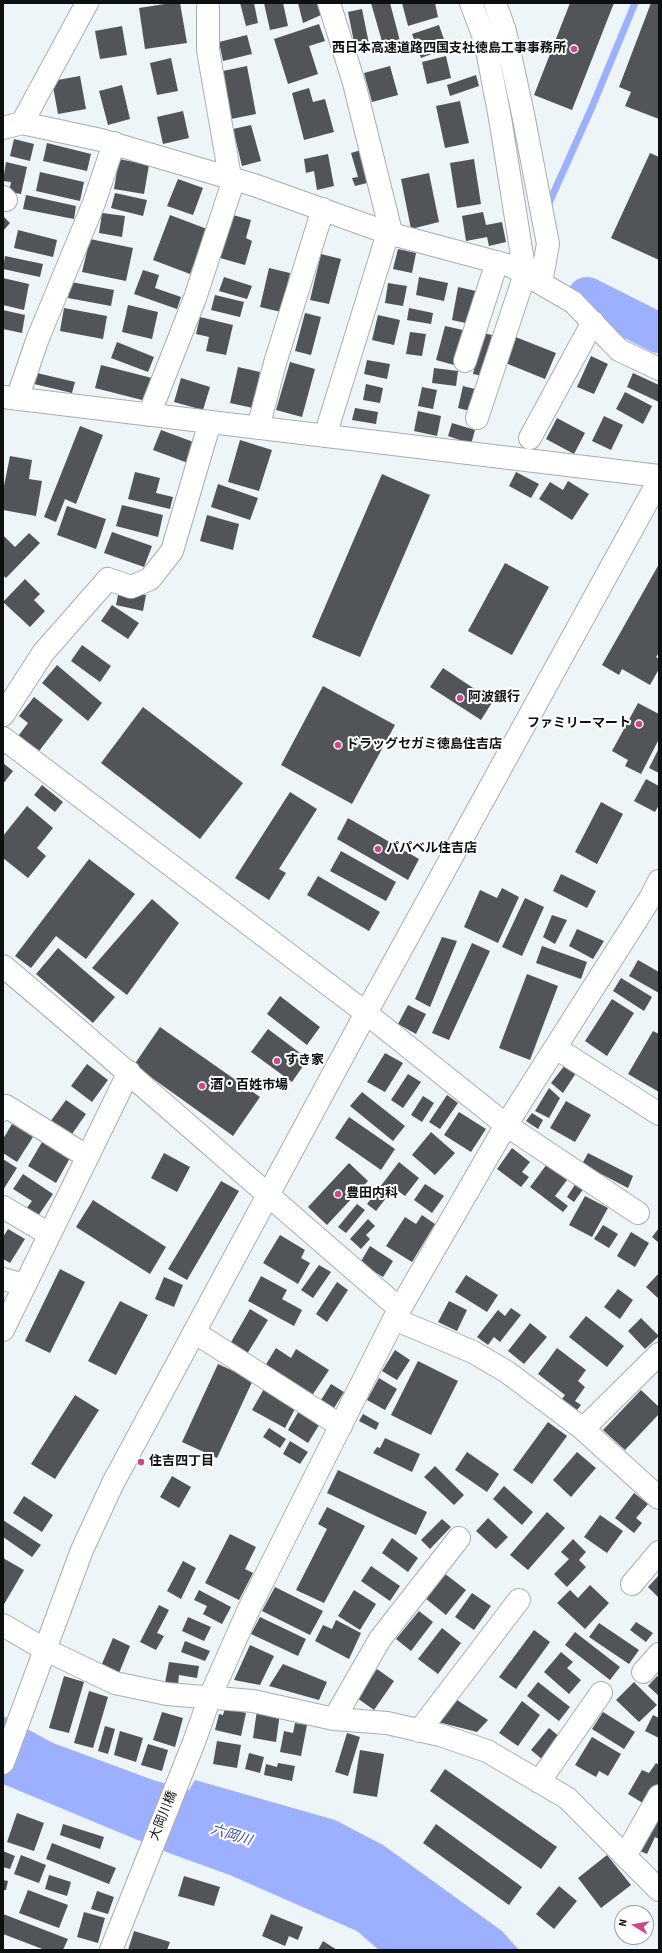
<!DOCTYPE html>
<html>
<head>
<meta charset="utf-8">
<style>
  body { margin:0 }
  #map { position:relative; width:662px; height:1953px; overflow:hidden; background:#edf5f8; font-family:"Source Sans 3",sans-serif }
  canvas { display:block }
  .frame { position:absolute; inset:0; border:4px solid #0d1011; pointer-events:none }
  .north { position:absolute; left:614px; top:1905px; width:40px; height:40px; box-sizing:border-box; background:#fff; border:1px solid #9e9fa0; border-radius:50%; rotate:281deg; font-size:11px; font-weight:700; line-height:16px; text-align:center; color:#0d1011 }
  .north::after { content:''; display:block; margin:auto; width:14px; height:18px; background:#cb468a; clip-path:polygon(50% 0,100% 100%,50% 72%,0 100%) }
</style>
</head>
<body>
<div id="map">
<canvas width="662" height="1953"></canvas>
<div class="frame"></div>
<div class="north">N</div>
</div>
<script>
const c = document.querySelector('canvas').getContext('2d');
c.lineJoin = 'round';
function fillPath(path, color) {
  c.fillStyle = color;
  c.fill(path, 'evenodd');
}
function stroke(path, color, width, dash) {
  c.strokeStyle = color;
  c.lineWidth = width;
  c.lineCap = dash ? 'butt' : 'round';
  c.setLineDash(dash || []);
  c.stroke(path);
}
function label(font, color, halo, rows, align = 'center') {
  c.font = font + ' "Source Sans 3","Noto Sans JP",sans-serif';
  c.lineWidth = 4;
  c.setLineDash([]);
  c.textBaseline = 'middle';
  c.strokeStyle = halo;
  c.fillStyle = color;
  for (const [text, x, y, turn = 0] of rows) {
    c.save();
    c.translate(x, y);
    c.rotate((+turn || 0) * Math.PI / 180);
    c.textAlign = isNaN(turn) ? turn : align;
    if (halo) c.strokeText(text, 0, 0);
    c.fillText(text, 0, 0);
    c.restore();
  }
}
fillPath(new Path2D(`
  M3,1716L53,1743L153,1780L189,1790L195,1780L335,1820L383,1845L502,1931L519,1950H379L357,1931L230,1875L169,1853L3,1784Z`), '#9cb0ff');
stroke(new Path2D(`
  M549,203L592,107L635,3`), '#9cb0ff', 7);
stroke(new Path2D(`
  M587,297L659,333`), '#9cb0ff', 40);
fillPath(new Path2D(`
  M171,3H180L187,43L145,49L139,8Z
  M240,3H254L258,23L246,26Z
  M264,3H283L288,26L270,30Z
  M298,3H317L321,15L303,23Z
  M371,3H390L400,41L383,45Z
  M402,3H435L438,17L408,26Z
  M570,3H614L572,110L534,95Z
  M651,3H659V119L625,106L631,92L619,87Z
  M362,9L370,49L356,52L348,12Z
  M319,24L325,41L309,46L318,74L288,84L274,39Z
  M439,25L447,48L421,58L412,34Z
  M122,26L127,55L100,59L95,31Z
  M247,35L252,54L223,61L219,42Z
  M446,56L451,78L427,84L422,62Z
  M171,58L178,91L157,95L150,63Z
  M247,66L256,114L231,119L223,71Z
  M390,66L398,95L372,102L364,73Z
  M476,75L479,86L450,96L447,85Z
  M80,76L86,109L58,114L52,81Z
  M122,85L130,119L108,125L99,91Z
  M309,88L313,102L325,99L334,132L304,140L292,93Z
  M460,101L469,143L445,148L436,106Z
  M183,111L189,138L163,144L157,117Z
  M251,125L261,161L242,166L233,129Z
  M14,139L34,144L30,161L10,156Z
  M47,143L91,154L87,171L43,161Z
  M361,150L371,182L355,186L352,178L358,177L351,153Z
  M650,153L659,157V260L611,238Z
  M328,154L334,186L317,190L314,171L306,173L304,159Z
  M119,159L149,165L144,194L114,189Z
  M474,159L481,204L457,208L450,163Z
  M6,162L27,167L21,194L9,192L11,182L3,181Z
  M40,172L84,182L80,201L36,191Z
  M429,173L439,222L411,229L401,179Z
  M178,179L203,188L193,215L167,206Z
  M115,193L147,200L143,216L111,208Z
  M26,195L76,206L74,219L23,209Z
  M483,212L486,225L502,222L506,242L489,246L487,237L466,241L462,216Z
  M102,213L125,216L122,237L99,233Z
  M170,215L207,229L190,274L153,260Z
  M233,215L251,220L246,238L252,241L245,265L220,258Z
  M3,216L10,223L3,231Z
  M18,230L57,240L53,257L14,248Z
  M90,239L133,248L126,281L82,272Z
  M398,249L416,253L412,273L393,269Z
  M321,254L341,259L329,304L310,300Z
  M5,256L43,264L40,277L3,269Z
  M269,268L290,273L281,312L260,307Z
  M143,270L159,275L155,288L181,297L177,309L134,294Z
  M224,277L252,286L247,299L219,291Z
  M419,277L448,283L444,301L416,295Z
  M3,278L29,284L24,310L3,305Z
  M71,282L114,290L111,306L68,298Z
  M388,283L407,286L403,306L385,303Z
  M458,287L476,291L470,324L452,320Z
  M215,295L244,302L240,317L211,310Z
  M128,305L158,312L152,339L122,332Z
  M64,308L107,316L103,339L60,331Z
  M409,308L433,313L431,324L407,320Z
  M3,310L25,315L22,333L3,329Z
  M305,313L321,317L311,355L295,351Z
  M378,315L400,320L394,345L372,340Z
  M200,317L233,325L226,355L206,351L209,337L196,334Z
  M445,326L463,330L454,365L436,360Z
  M410,332L426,334L422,356L406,354Z
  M483,333L492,335L482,376L473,374Z
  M513,336L556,353L545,379L503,362Z
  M117,342L154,357L148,372L111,358Z
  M591,356L608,364L594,394L577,387Z
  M367,360L390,364L387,379L364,374Z
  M290,362L315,369L302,417L276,410Z
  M101,365L152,378L146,401L95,388Z
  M238,367L260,372L253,408L230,403Z
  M434,368L458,371L456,386L432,383Z
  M37,373L75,382L72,393L34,384Z
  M633,373L659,385V402L627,387Z
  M181,378L210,387L203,410L174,402Z
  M366,384L383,388L380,403L363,400Z
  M463,386L475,389L470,411L458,408Z
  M422,387L437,390L433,409L418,406Z
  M625,392L652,406L643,424L616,409Z
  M355,408L378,412L376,424L352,420Z
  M418,411L441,416L437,436L414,431Z
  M604,416L623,425L611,450L592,441Z
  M557,418L585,433L574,454L546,439Z
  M452,423L475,430L471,444L448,436Z
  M80,426L103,435L76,504L65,499L56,522L44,517Z
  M161,430L196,443L188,463L153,450Z
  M240,440L272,450L259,491L228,482Z
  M10,456L32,460L29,479L42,481L36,516L3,510V491Z
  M135,472L160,478L156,493L173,497L170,509L128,499Z
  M516,472L539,484L531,498L509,486Z
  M382,474L430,495L360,657L312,637Z
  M568,481L589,494L572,520L539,499L550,482L563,490Z
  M218,484L258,498L250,520L211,507Z
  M122,505L163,515L158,537L116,526Z
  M67,506L106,519L96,549L57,535Z
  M207,515L239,524L233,550L200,541Z
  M112,532L152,546L144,567L104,553Z
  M29,533L40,543L6,578L3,575V535L15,547Z
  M505,563L549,587L512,655L468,631Z
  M659,564V653L656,657L659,659V669L650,685L622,669L619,675L602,665Z
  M25,579L40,594L34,600L45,611L30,627L3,602Z
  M119,590L146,595L143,611L116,605Z
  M112,605L139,623L128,639L101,621Z
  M82,645L111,666L100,682L71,661Z
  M57,665L102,703L88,721L42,683Z
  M443,668L493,701L481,720L430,687Z
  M323,686L395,725L352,804L281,765Z
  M34,697L63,720L36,755L16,739L28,723L19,716Z
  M638,703L659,714V739L641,774L625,766L628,760L612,751Z
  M143,707L243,783L200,839L101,763Z
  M659,748V773L649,768Z
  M3,763L13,771L3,784Z
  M646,779L659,786V805L655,812L634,801Z
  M42,785L63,802L55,812L34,795Z
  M290,792L317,809L279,869L286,873L269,900L235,878Z
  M601,802L623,814L597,864L575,852Z
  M27,806L53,828L37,848L46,856L28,878L3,858V836Z
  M348,818L419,859L408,880L337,839Z
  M341,851L396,882L386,901L330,871Z
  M89,859L135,894L86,959L56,936L31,968L15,956Z
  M561,874L596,891L587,908L553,891Z
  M318,876L380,912L369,931L307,895Z
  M502,888L519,897L498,943L464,927L480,890L497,898Z
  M525,898L544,907L522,956L502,947Z
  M152,899L179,923L127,995L92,968Z
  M552,915L567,920L555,944L543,937Z
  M577,929L604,941L593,959L569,946Z
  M442,937L457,941L430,1007L415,999Z
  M472,943L490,951L449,1040L432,1033Z
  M542,946L587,962L581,979L536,963Z
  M58,948L115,997L93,1023L36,974Z
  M638,960L659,972V993L629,976Z
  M527,974L558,986L530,1060L499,1048Z
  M621,978L652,997L644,1011L613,991Z
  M280,996L320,1027L307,1045L267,1014Z
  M612,999L634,1013L607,1056L585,1041Z
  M408,1005L426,1014L416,1034L398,1024Z
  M160,1027L260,1097L233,1136L134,1065Z
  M268,1029L308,1059L292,1082L251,1052Z
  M653,1031L659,1034V1092L628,1074Z
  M385,1053L403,1063L385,1092L367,1082Z
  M87,1064L108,1080L92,1102L71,1086Z
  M565,1065L576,1073L563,1093L551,1083Z
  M408,1074L421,1082L403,1108L391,1100Z
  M549,1088L560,1098L549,1118L535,1111Z
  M362,1092L405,1126L393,1141L350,1106Z
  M447,1095L458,1103L440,1129L429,1122Z
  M423,1096L434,1103L422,1122L411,1115Z
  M66,1100L86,1114L70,1137L50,1122Z
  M566,1101L591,1115L575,1142L550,1128Z
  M459,1112L486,1129L471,1152L444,1135Z
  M532,1113L543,1120L538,1129L526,1121Z
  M349,1117L395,1149L381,1170L335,1138Z
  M12,1124L33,1137L17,1162L3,1153V1139Z
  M431,1132L455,1153L435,1175L412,1155Z
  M42,1142L70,1158L56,1183L28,1166Z
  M512,1148L530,1162L522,1172L529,1177L521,1187L497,1169Z
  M164,1153L190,1167L177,1192L151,1178Z
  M588,1153L633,1176L628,1188L582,1164Z
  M3,1159L17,1168L3,1190Z
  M399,1162L419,1178L405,1196L394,1188L376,1211L367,1204Z
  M349,1163L368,1181L327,1225L308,1207Z
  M547,1164L567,1180L555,1196L568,1206L563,1212L530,1187Z
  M23,1174L53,1194L38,1216L26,1209L32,1201L13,1189Z
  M221,1181L239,1191L187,1280L168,1269Z
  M576,1183L584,1188L574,1202L567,1197Z
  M425,1184L444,1196L432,1213L414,1200Z
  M585,1196L608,1208L592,1237L569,1225Z
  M93,1200L166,1247L150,1274L76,1227Z
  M357,1204L365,1210L346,1233L338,1227Z
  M422,1215L435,1224L412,1262L386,1246L405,1217L416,1224Z
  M368,1219L375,1226L366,1235L370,1239L361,1249L350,1239Z
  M603,1225L618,1234L609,1248L594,1239Z
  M659,1228V1243L652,1237Z
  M8,1229L25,1239L10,1263L3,1259V1237Z
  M631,1232L649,1243L635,1267L617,1256Z
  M280,1235L305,1250L301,1258L310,1263L298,1284L263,1263Z
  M370,1246L393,1261L383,1277L360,1263Z
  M319,1265L331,1272L313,1298L301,1290Z
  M60,1269L85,1282L50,1353L25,1341Z
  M659,1273V1299L646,1287Z
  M466,1275L498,1295L487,1312L455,1292Z
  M261,1276L287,1290L282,1299L302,1310L294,1326L248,1301Z
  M164,1277L183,1285L174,1307L155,1299Z
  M337,1282L348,1290L327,1322L316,1314Z
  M618,1289L633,1300L620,1319L604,1307Z
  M120,1301L148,1315L116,1375L88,1361Z
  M449,1301L467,1310L457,1331L438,1322Z
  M511,1308L521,1315L500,1342L494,1337L488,1345L477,1337L498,1310L505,1316Z
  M250,1309L268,1320L247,1354L230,1344Z
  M586,1316L624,1346L607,1367L569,1337Z
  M641,1318L659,1336L645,1349L628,1331Z
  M530,1323L547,1337L524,1364L508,1351Z
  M276,1348L291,1358L296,1349L329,1370L311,1397L265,1366Z
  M557,1348L586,1370L578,1381L585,1387L575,1401L581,1405L574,1414L560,1402L565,1395L538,1374Z
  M395,1350L410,1360L397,1380L382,1371Z
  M418,1361L458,1381L431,1435L391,1415Z
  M218,1364L253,1380L217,1458L182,1442Z
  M379,1378L397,1389L385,1410L367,1400Z
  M331,1384L344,1392L334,1408L321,1400Z
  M265,1387L297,1405L285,1428L252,1410Z
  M641,1390L659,1407V1414L625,1450L603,1430Z
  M75,1395L99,1410L55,1479L31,1464Z
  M300,1409L321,1422L308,1443L288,1430Z
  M363,1414L379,1423L376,1430L359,1421Z
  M548,1422L567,1436L532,1484L513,1470Z
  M269,1428L286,1439L280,1448L263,1437Z
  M385,1438L420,1454L412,1472L373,1453L377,1447L380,1448Z
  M290,1441L308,1452L300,1464L283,1454Z
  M467,1452L499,1474L487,1492L455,1470Z
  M577,1452L596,1468L571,1497L553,1480Z
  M435,1466L464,1495L454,1505L424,1477Z
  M338,1470L427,1512L416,1535L327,1493Z
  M172,1476L191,1487L179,1508L160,1497Z
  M504,1486L533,1512L522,1525L493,1499Z
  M634,1493L648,1504L636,1518L642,1523L634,1533L615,1518Z
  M24,1496L53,1515L42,1532L13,1513Z
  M327,1507L365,1526L324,1603L296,1590L327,1529L318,1524Z
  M547,1512L565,1528L528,1570L510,1555Z
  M600,1515L623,1531L607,1553L584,1537Z
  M488,1518L508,1537L496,1549L476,1531Z
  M442,1519L451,1527L430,1549L421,1540Z
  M3,1520L41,1545L32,1557L3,1537Z
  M230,1534L256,1547L245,1569L253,1573L239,1600L205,1583Z
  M392,1538L418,1558L408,1572L382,1553Z
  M573,1539L586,1552L579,1560L586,1567L567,1587L554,1574L569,1559L561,1552Z
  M3,1558L24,1570L3,1606Z
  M183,1561L196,1568L181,1599L167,1591Z
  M371,1566L400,1586L390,1601L361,1581Z
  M444,1573L466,1590L446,1615L425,1598Z
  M659,1575V1598L648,1587Z
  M590,1585L609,1603L585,1629L557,1603L570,1590L578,1598Z
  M275,1587L323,1611L310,1635L262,1611Z
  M199,1590L231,1607L222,1624L203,1614L207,1606L194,1600Z
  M354,1590L376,1604L360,1630L338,1616Z
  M472,1593L491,1606L474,1630L455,1617Z
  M159,1605L169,1610L157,1633L164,1636L156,1650L140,1642Z
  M419,1611L433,1622L411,1651L396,1639Z
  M188,1617L211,1627L204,1641L182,1631Z
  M260,1617L306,1639L298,1656L251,1634Z
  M336,1620L361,1633L349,1659L315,1641L323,1625L332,1629Z
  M636,1622L653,1633L646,1642L630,1630Z
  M599,1623L639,1650L629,1664L589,1637Z
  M442,1628L461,1643L438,1674L418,1659Z
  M534,1630L550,1642L516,1689L499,1677Z
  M575,1632L620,1667L610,1680L565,1645Z
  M113,1638L130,1646L119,1673L101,1666Z
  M185,1641L210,1651L205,1661L181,1652Z
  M250,1645L274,1656L260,1685L234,1680Z
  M561,1652L573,1662L567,1668L581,1680L569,1694L544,1672Z
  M169,1662L199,1666L197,1678L179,1675L178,1685L165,1683Z
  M283,1664L327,1682L319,1700L269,1686Z
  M377,1669L394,1681L374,1710L357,1698Z
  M64,1676L84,1682L69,1733L49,1728Z
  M657,1676L659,1678V1696L648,1686Z
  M538,1682L570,1707L559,1721L527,1696Z
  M634,1682L657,1705L639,1722L616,1700Z
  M89,1691L108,1697L93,1748L74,1743Z
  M457,1700L488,1720L477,1732L438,1722Z
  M522,1701L540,1715L518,1746L499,1733Z
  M225,1708L246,1713L241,1736L215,1730L219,1714L223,1715Z
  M257,1710L280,1713L276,1742L253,1738Z
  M162,1712L183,1718L175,1747L153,1740Z
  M603,1712L635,1732L624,1749L592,1729Z
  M653,1715L659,1718V1738L645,1731Z
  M295,1723L307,1725L301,1756L280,1752L284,1731L293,1733Z
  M105,1726L115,1729L108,1754L98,1751Z
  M549,1728L560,1737L543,1760L531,1750Z
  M120,1731L143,1738L136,1762L114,1755Z
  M347,1733L360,1737L348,1776L335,1772Z
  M592,1737L621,1754L608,1776L599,1771L596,1777L575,1765Z
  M217,1741L241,1745L237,1768L213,1764Z
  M148,1744L168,1750L162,1771L141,1765Z
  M360,1750L384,1754L377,1797L353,1793Z
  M249,1753L264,1757L260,1773L245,1769Z
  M278,1763L295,1766L292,1781L264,1775L266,1764L277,1767Z
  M656,1763L659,1765V1782L646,1805L628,1794L642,1770L649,1773Z
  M445,1769L557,1847L541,1869L430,1791Z
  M659,1811V1839L655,1837L647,1854L640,1851Z
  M17,1813L44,1823L34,1851L7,1842Z
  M63,1824L104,1837L100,1849L60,1835Z
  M436,1824L522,1887L509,1905L423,1843Z
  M52,1843L116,1868L109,1884L46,1859Z
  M3,1851L15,1856L10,1869L3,1867Z
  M21,1855L46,1865L39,1883L14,1874Z
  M607,1855L631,1885L601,1908L578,1878Z
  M49,1875L71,1882L67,1896L45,1889Z
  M184,1876L220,1887L214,1906L178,1896Z
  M3,1880L8,1881L6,1890H3Z
  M559,1886L577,1901L554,1929L536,1914Z
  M28,1890L68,1905L59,1928L19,1913Z
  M97,1891L114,1897L108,1914L91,1909Z
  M84,1912L105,1918L98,1943L77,1937Z
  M3,1914L68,1939L63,1950H45L3,1934Z
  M271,1914L303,1927L298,1940L289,1936L285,1946L262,1936Z
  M134,1931L170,1942L167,1950H128Z
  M323,1941L337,1950H318Z`), '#51555a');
const minor = new Path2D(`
  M329,3L354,83L391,232
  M471,3L485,40L500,118L525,274L477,418
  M495,3L505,31L523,114L548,244L541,283
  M208,7V50L230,177
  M22,123L87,3
  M3,128L22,123L101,140L254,185L388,233L511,266L573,302L619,350L659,369
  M3,197L6,200
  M465,361L497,262
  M3,397L659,476
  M17,399L38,338L94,203L114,143
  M149,415L195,298L234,179
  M258,428L275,363L323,209
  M325,436L388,233
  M530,438L593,322
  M3,715L43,653L108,579L131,587L150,579L172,551L210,422
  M3,738L366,1013L506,1125L638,1213
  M3,966C137,1078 267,1196 400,1309
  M556,1048L659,1114
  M3,1110L6,1106L86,1156
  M3,1207L49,1234
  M3,1279L24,1285
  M394,1319L473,1352L507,1372L583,1429L659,1498
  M3,1330L129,1072
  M194,1332L341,1426
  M583,1429L659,1354
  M632,1584L659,1552
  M3,1625L44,1649L115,1683L167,1694L253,1701L334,1719L387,1723L440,1735L487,1751L567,1798L659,1890
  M643,1672L659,1654
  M334,1719L380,1639L459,1538
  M419,1731L519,1600
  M3,1763L82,1550L113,1483L366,1013L659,480
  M539,1782L601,1693
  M625,1856L659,1796
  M111,1950L194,1742L210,1697L248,1611L394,1319L506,1125L651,897L659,881`);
stroke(minor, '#a7aeb1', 24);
stroke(minor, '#fff', 22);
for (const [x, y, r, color] of [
  [574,49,4,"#cb468a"],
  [460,698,4,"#cb468a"],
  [639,724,4,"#cb468a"],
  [338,745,4,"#cb468a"],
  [378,849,4,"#cb468a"],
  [277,1061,4,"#cb468a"],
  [202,1086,4,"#cb468a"],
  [338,1194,4,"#cb468a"],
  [141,1462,4,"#cb468a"]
]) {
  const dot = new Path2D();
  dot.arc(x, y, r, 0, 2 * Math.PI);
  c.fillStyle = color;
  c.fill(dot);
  stroke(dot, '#fff', 1.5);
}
label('bold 13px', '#0d1011', '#fff', [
  ["西日本高速道路四国支社徳島工事事務所",566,49,"right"],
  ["阿波銀行",468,698],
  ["ファミリーマート",631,724,"right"],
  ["ドラッグセガミ徳島住吉店",346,745],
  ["パパベル住吉店",386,849],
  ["すき家",285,1061],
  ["酒・百姓市場",210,1086],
  ["豊田内科",346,1194],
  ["住吉四丁目",149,1462]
], 'left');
label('13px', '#0d1011', '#fff', [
  ["大岡川橋",164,1816,-68]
]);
label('italic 14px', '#3d4aa5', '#fff', [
  ["六岡川",231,1836,17]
]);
</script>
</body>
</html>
